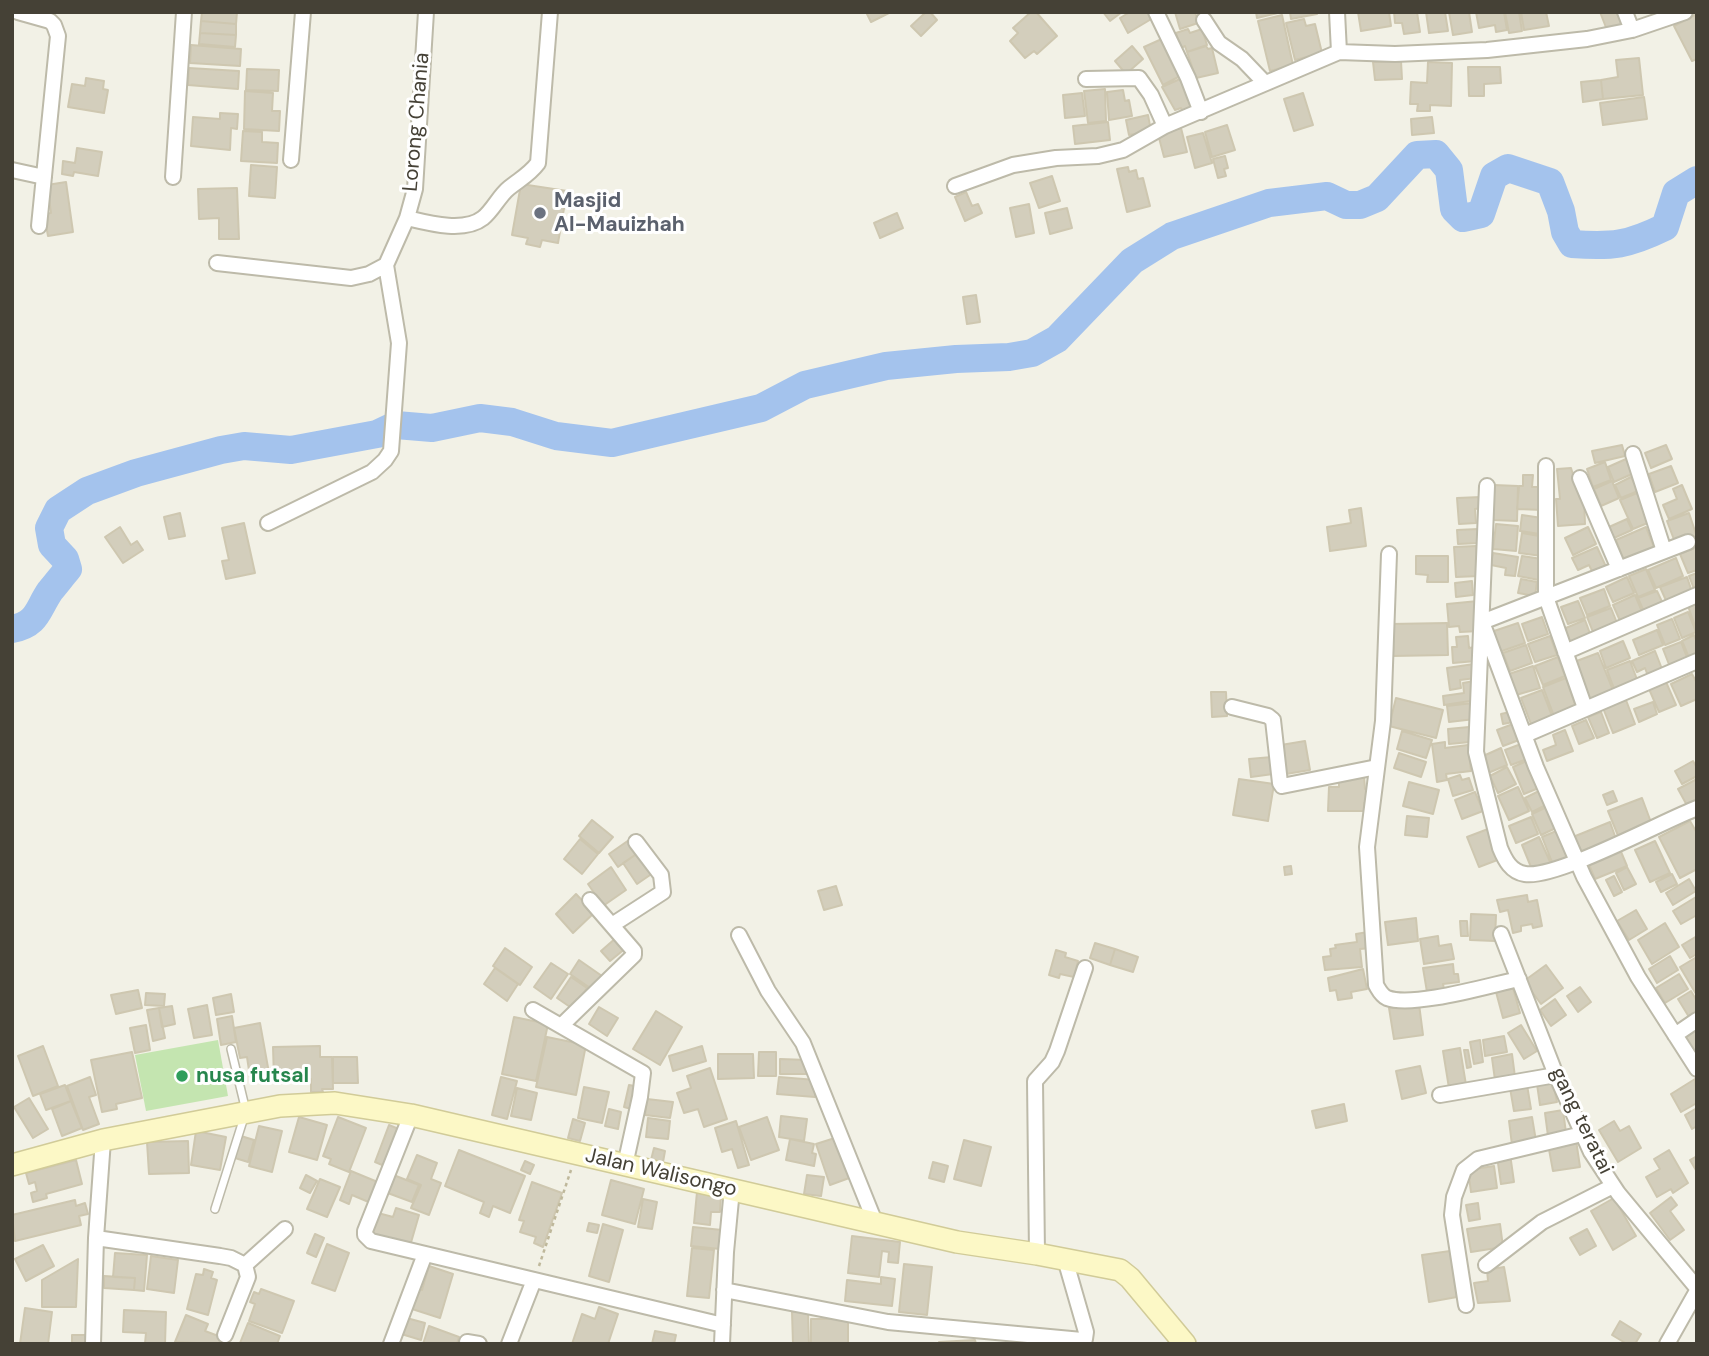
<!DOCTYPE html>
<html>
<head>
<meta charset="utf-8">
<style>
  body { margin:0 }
  #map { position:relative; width:1709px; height:1356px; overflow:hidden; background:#f2f1e6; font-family:"DM Sans",sans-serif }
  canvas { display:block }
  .frame { position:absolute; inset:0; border:14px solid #454136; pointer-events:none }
</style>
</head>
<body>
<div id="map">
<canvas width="1709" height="1356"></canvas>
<div class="frame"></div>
</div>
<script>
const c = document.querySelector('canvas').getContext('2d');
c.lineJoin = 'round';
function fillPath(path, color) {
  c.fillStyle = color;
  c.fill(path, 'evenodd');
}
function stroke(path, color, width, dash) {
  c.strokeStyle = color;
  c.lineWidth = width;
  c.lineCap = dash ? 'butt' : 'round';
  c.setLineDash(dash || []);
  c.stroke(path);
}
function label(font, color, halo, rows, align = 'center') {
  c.font = font + ' "DM Sans",sans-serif';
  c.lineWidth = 6;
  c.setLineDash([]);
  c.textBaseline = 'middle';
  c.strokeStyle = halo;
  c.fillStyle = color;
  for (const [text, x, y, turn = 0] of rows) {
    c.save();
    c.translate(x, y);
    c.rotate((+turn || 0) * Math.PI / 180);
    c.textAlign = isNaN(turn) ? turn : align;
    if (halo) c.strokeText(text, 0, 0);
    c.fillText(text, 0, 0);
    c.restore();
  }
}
fillPath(new Path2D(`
  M218,1040L228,1096L146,1111L135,1055Z`), '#c4e5b0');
stroke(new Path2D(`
  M12,629C38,624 37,610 50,591C56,584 62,576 68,569L65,559L52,545L49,528L58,510L87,491L136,473L221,450L244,446L291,450L377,434L396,425L432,428L480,418L512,422L556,436L612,443L761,408L805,385L886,366L956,359L1009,357L1032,353L1057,339L1132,261L1172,236L1269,203L1327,196L1346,205H1360L1377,198L1417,155L1436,154L1449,170L1454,209L1463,218L1481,214L1494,176L1508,168L1550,182L1561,211L1565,232L1572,244C1613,247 1628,245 1665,227L1676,193L1697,180`), '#a4c3ed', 28);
const building = new Path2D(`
  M202,12H237L236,24L201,21Z
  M866,12H891L871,22Z
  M926,12H930L937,20L921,36L911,26Z
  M1031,12H1036L1057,36L1037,54L1034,51L1025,58L1010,41L1018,33L1013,28Z
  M1103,12H1122L1110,21Z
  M1130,12H1149L1153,18L1128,33L1120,18Z
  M1175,12H1195L1198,23L1180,29Z
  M1256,12H1282L1257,18Z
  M1290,12H1317V14L1291,19Z
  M1358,12H1389L1391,26L1361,31Z
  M1394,12H1417L1420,32L1404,34L1402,23H1395Z
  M1426,12H1445L1448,31L1429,33Z
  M1449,12H1469L1472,32L1453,35Z
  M1476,12H1504L1507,30L1496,32L1495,25L1479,28Z
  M1505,12H1519L1522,31L1509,33Z
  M1521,12H1546L1549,26L1524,30Z
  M1600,12H1619L1623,24L1607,30Z
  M1697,14V59L1692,61L1674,26Z
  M1282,15L1293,65L1270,71L1258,21Z
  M1304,19L1306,26L1315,24L1322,53L1295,60L1286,23Z
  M201,21L236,24V35L200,33Z
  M1188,29L1190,33L1202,29L1207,45L1187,52L1185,46L1181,48L1176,33Z
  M200,33L236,35L235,47L199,44Z
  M1164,38L1182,75L1163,85L1144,47Z
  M191,45L241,49L240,66L190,63Z
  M1132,46L1143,59L1126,74L1115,61Z
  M1206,46L1208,49L1212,48L1218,73L1196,78L1187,52Z
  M1639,58L1643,95L1603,99L1601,80L1618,77L1616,60Z
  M1401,61L1402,79L1375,80L1373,62Z
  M1428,62L1452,63L1451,106L1430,105V111H1417L1418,104H1410L1411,82L1427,83Z
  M1468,67H1500L1501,83L1484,84V96H1469Z
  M189,68L239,71L238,89L188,85Z
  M247,69L279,70L278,91L246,90Z
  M86,78L104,81L103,89L108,90L104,113L68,107L72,84L85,86Z
  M1180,79L1183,86L1186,85L1193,108L1183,112L1181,108L1175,110L1162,87Z
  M1601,80L1603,99L1583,102L1581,82Z
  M1105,89L1106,121L1088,123L1084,91Z
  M1123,90L1125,101L1129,100L1132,116L1109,120L1107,92Z
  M245,91L273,93L272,111H280L279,131L244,129Z
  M1082,93L1085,116L1065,118L1063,95Z
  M1303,93L1313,125L1294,131L1284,99Z
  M1644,97L1647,119L1603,125L1600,103Z
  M220,113L238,114L237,129L231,128L230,150L191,146L193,117L220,119Z
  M1148,115L1151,131L1129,135L1126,120Z
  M1432,117L1434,133L1412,135L1411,119Z
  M1108,122L1110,140L1075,144L1073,126Z
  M1227,125L1235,150L1212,157L1205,132Z
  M1181,128L1187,152L1164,157L1158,134Z
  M243,131L262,132V142L278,143L277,163L241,161Z
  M1203,133L1212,163L1195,168L1187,137Z
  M77,148L102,152L98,176L74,172L73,176L62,174L63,161L75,163Z
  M1225,156L1228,168L1224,169L1226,176L1218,178L1213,159Z
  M251,165L277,167L275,198L249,196Z
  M1128,167L1129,172L1136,170L1138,179L1143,178L1150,206L1127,212L1117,169Z
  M1052,176L1060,201L1039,208L1030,183Z
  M66,182L73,232L48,236L44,214L51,213L47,185Z
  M521,184L567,191L558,243L542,240L540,247L526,244L528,238L512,235Z
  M237,188L239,239H219V218L199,219L198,189Z
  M966,192L972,206L978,204L982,213L965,221L955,197Z
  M1029,204L1034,233L1016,237L1010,208Z
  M1067,208L1072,228L1050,234L1045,213Z
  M897,213L903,228L880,238L874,223Z
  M976,295L980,322L967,324L963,297Z
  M1622,445L1625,456L1595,463L1592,451Z
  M1666,445L1672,459L1651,468L1645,453Z
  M1626,459L1632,474L1614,482L1608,467Z
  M1605,462L1611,480L1593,487L1587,469Z
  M1671,466L1678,483L1655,492L1649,474Z
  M1571,468L1580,498H1584L1585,524L1558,526L1556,499H1560L1557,469Z
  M1523,475H1533L1532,487H1544L1543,510L1517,509L1519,486H1523Z
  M1631,477L1638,491L1621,498L1615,485Z
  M1612,481L1619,498L1601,506L1594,489Z
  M1494,485L1518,486L1517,521L1493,520Z
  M1682,485L1692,509L1669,519L1663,505L1677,499L1673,489Z
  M1637,493L1650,522L1633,529L1620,500Z
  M1481,497L1482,508L1475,509L1476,523L1459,524L1457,498Z
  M1361,508L1366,546L1330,551L1327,527L1351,523L1349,510Z
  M180,513L185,536L169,539L164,517Z
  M1689,513L1697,537L1676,545L1667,521Z
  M1522,515L1542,518L1540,534L1520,531Z
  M1627,519L1632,530L1614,538L1609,527Z
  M244,523L255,573L226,579L222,561L229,560L222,528Z
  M1496,524L1518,526L1516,551L1493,549Z
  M120,527L131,545L137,541L143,550L123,563L105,537Z
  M1588,527L1596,544L1573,555L1565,538Z
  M1646,527L1655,550L1625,563L1616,540Z
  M1478,529L1479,543L1458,544L1457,530Z
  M1522,533L1545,537L1542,556L1519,553Z
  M1476,546L1479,576L1456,577L1454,547Z
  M1597,547L1607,569L1594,575L1589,565L1578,570L1572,558Z
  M1697,547V570L1688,573L1680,554Z
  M1493,553L1518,557L1515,576L1505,575L1506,568L1491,565Z
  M1416,556H1448V582H1427L1428,575L1416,574Z
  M1522,556L1542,559L1539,580L1518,576Z
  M1676,558L1683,576L1656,588L1648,570Z
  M1646,569L1655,590L1638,597L1629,576Z
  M1697,573V593L1696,594L1689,576Z
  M1627,577L1634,593L1613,602L1606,587Z
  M1687,577L1693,595L1668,605L1660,587Z
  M1521,579L1537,582L1535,596L1518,593Z
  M1472,581L1473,595L1456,597L1455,583Z
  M1604,589L1610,606L1587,615L1580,598Z
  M1657,591L1664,606L1645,614L1638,598Z
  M1635,595L1643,614L1621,623L1613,605Z
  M1478,601L1480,631L1460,632L1459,626L1449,627L1447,604Z
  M1578,601L1585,618L1568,624L1561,607Z
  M1697,603V629H1696L1688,606Z
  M1611,608L1619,628L1595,637L1587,617Z
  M1688,612L1696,632L1682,638L1674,618Z
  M1542,617L1548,634L1528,641L1522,624Z
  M1672,619L1680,639L1665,645L1657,625Z
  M1585,620L1592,639L1568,648L1561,630Z
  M1447,623L1448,655L1392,656L1391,624Z
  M1518,623L1525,643L1499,652L1491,632Z
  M1657,630L1663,645L1639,655L1633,640Z
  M1694,635L1697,642V657L1690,660L1682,641Z
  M1468,636L1469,648L1475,647L1476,661L1453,663L1452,647H1457L1456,637Z
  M1550,636L1557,655L1535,662L1528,644Z
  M1623,641L1630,658L1606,668L1600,651Z
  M1681,642L1688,660L1670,667L1663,649Z
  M1526,645L1532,663L1510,671L1503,653Z
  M1655,651L1662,669L1648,676L1645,668L1637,672L1632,661Z
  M1598,653L1614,693L1590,703L1574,662Z
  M1558,657L1565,676L1543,685L1535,666Z
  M1630,661L1638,682L1615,691L1607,670Z
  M1474,664L1476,678L1460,680L1461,688L1450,690L1447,668Z
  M1533,666L1540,688L1516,695L1509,674Z
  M1692,674L1697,683V699L1681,706L1671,684Z
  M1566,678L1576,707L1554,716L1543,687Z
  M1474,681L1477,700L1444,705L1443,696L1464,693L1463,683Z
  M1666,682L1676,705L1659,712L1649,689Z
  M1542,690L1552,716L1531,724L1521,698Z
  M1211,692H1226L1227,716L1212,717Z
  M1396,698L1443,710L1436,738L1389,726Z
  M1626,700L1635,724L1613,733L1603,708Z
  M1653,702L1657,714L1639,722L1634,709Z
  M1473,703L1475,719L1449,722L1447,706Z
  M1510,712L1513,722L1503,724L1501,714Z
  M1601,712L1609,733L1597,738L1588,717Z
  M1586,720L1594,738L1579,744L1572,726Z
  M1513,724L1519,740L1503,746L1497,730Z
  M1469,727L1470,742L1449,744L1448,729Z
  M1565,730L1573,751L1547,761L1543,750L1556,745L1553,735Z
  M1402,731L1432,740L1426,758L1397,749Z
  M1305,741L1310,770L1286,774L1281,745Z
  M1445,742V748L1468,745L1471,771L1446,774L1447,780L1437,782L1432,744Z
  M1521,744L1527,759L1511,765L1505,750Z
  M1501,748L1507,765L1488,773L1481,757Z
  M1399,753L1426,762L1421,777L1394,768Z
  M1272,757L1273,774L1251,777L1249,759Z
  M1529,760L1541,787L1524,794L1513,767Z
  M1693,761L1697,768V776L1682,784L1675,771Z
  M1507,767L1516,784L1498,793L1490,776Z
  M1460,775L1462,780L1469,778L1473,790L1453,796L1448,779Z
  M1339,776H1364L1365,789L1369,788V803H1364V811H1328L1329,787H1339Z
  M1239,779L1274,784L1268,821L1233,815Z
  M1697,779V805L1689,809L1678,789Z
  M1409,782L1439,790L1433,814L1403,806Z
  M1518,787L1529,811L1509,820L1498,796Z
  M1541,790L1548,804L1532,812L1525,798Z
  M1613,791L1617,801L1607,805L1603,795Z
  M1475,792L1483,811L1462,819L1455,800Z
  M1642,798L1652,825L1619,838L1608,811Z
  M1549,806L1558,827L1541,835L1532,814Z
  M1407,816L1429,818L1427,837L1405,835Z
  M1531,817L1538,834L1516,843L1509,826Z
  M592,820L613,837L599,853L579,836Z
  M1690,821L1697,833V869L1680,878L1659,837Z
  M1610,822L1616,839L1580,853L1573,837Z
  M1488,829L1500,859L1479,867L1467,837Z
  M1561,829L1573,859L1554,867L1542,837Z
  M1539,837L1551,864L1533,872L1522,845Z
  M580,839L598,854L582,874L564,859Z
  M629,840L638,853L618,867L609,854Z
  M1655,841L1670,873L1650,882L1635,850Z
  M1619,847L1627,866L1595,879L1587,860Z
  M638,853L653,873L637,884L623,863Z
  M1291,866L1292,874L1285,875L1284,867Z
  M611,867L626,890L603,906L588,884Z
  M1627,867L1636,884L1624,890L1616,873Z
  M1672,874L1677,884L1661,892L1656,882Z
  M1614,876L1622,892L1614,896L1606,880Z
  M1689,879L1696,891L1673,905L1666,893Z
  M836,886L842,905L824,910L818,891Z
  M576,894L594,913L573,933L556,914Z
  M1527,895L1528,902L1537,900L1542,926L1533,928L1532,924L1521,926V931L1513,933L1508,910L1500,912L1497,900Z
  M1696,897L1697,915L1681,924L1673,911Z
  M1636,910L1647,929L1629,940L1617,921Z
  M1471,914L1496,915L1495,941L1470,940Z
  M1416,918L1418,941L1388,945L1385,922Z
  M1460,921H1467L1468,936H1461Z
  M1665,923L1679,947L1652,964L1638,940Z
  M1368,932L1371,948L1360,949L1362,967L1325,970L1323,957L1331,956L1330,949L1336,948L1335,945L1357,942L1356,934Z
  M1438,936L1439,946L1451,944L1454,959L1424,964L1420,939Z
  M1697,936V954L1690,958L1682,945Z
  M617,937L626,948L610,961L601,951Z
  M1095,943L1115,949L1110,965L1090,958Z
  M505,948L532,967L520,985L493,966Z
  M1115,949L1138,957L1133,972L1110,965Z
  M1056,950L1066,953L1065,957L1078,961L1074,977L1060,974L1059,978L1049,975Z
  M1670,956L1678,970L1657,983L1649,969Z
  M1695,958L1697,961L1696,994L1680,967Z
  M579,960L602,976L593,990L570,974Z
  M551,963L568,974L551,999L534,987Z
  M1453,964L1454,974H1458L1459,982L1443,984L1444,989L1427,992L1423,968Z
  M1546,965L1563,988L1541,1004L1524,981Z
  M495,968L518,984L507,1001L484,984Z
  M1363,969L1367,989L1351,992L1352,998L1338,1000L1336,990L1330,991L1328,978Z
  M1679,974L1688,989L1665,1003L1656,988Z
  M571,977L587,988L573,1009L557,998Z
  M1580,987L1591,1002L1578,1012L1567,996Z
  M1513,988L1520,1013L1503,1018L1496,992Z
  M138,990L142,1008L116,1014L111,995Z
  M1691,991L1697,1001V1012L1689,1017L1678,999Z
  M146,993L165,994L164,1006L145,1005Z
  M231,994L234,1012L216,1015L213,998Z
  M1555,999L1566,1015L1551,1026L1540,1010Z
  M1419,1004L1423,1035L1394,1039L1389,1008Z
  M207,1005L212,1035L194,1038L188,1009Z
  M172,1006L175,1024L162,1027L159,1008Z
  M599,1007L618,1018L607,1036L589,1024Z
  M159,1008L165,1038L153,1041L147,1010Z
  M656,1011L682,1027L660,1065L633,1049Z
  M232,1016L236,1042L221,1045L217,1019Z
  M514,1017L548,1024L536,1081L502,1074Z
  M260,1023L269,1073L250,1077L247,1057L240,1058L234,1028Z
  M1697,1024V1050L1693,1052L1682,1033Z
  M146,1025L150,1050L135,1053L130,1028Z
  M1521,1025L1537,1051L1524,1059L1508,1033Z
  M1504,1036L1507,1052L1485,1056L1483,1040Z
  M547,1037L586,1045L576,1095L536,1087Z
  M1480,1040L1483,1062L1474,1064L1470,1042Z
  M43,1046L58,1086L33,1096L18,1056Z
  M320,1046V1057H332L333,1089H322L323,1092H311V1079H274L273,1047Z
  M702,1046L706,1061L673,1071L669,1056Z
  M1460,1048L1466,1085L1449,1088L1443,1051Z
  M1464,1050H1468L1471,1067L1467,1068Z
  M132,1052L142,1098L116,1104L117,1109L102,1112L91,1060Z
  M759,1052H776V1076H758Z
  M718,1054H753L754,1078L718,1079Z
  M1512,1054L1515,1077L1495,1080L1492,1058Z
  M333,1057H357L358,1083H333Z
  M780,1059L808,1060V1074H780Z
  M1420,1066L1426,1093L1402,1099L1396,1071Z
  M710,1068L727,1119L704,1127L698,1109L684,1113L677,1093L691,1088L687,1076Z
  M90,1077L96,1095L89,1097L99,1124L83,1130L67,1086Z
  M501,1077L517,1081L507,1119L492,1115Z
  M779,1077L816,1080L815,1097L777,1094Z
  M1695,1079L1697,1103L1681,1112L1671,1094Z
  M1553,1082L1557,1102L1540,1105L1537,1084Z
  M65,1085L71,1101L46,1110L40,1094Z
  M629,1085L640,1087L635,1110L624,1107Z
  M1527,1085L1531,1109L1514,1111L1510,1088Z
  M584,1087L609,1092L602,1123L578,1118Z
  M517,1088L537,1093L531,1120L511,1116Z
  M29,1098L48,1129L33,1138L14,1107Z
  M647,1099L673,1102L670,1118L645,1115Z
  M71,1101L82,1128L62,1136L52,1109Z
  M1344,1104L1347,1121L1316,1128L1312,1111Z
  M1697,1108V1126L1692,1129L1685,1115Z
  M609,1109L621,1112L618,1129L605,1126Z
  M1563,1110L1566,1133L1548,1136L1545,1113Z
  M781,1116L807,1119L804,1141L779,1137Z
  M299,1117L327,1125L317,1160L289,1152Z
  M338,1117L366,1128L349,1172L329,1164L331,1159L323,1156Z
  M767,1117L779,1150L751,1160L739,1127Z
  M1532,1117L1536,1141L1512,1145L1509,1121Z
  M648,1118L670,1121L668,1139L646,1137Z
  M573,1119L585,1123L580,1141L568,1138Z
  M736,1121L749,1165L738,1168L732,1149L722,1152L715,1128Z
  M1614,1121L1620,1131L1629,1126L1641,1148L1618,1162L1599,1130Z
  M389,1125L401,1130L387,1167L375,1162Z
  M259,1126L282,1131L272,1172L249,1166Z
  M196,1131L226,1137L220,1170L191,1165Z
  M241,1136L254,1140L248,1162L235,1158Z
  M838,1137L852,1177L830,1185L816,1144Z
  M790,1139L814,1144L812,1153L816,1154L814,1166L786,1160Z
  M964,1140L991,1147L981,1186L954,1179Z
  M1576,1140L1580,1167L1553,1171L1548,1144Z
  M188,1141L189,1173L149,1174L147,1142Z
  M654,1148L665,1151L663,1162L651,1160Z
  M459,1150L525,1176L510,1213L493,1206L489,1217L480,1213L484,1202L445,1186Z
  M1669,1150L1688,1183L1673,1193L1671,1189L1657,1197L1646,1177L1660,1169L1654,1159Z
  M1510,1154L1514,1182L1501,1184L1497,1156Z
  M417,1155L437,1163L431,1179L441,1183L429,1215L411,1208L421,1185L407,1179Z
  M1697,1156V1172L1690,1160Z
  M76,1160L82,1184L46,1194L47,1198L33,1202L31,1193L37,1191L35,1182L29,1184L26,1173Z
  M525,1161L534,1165L530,1174L521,1170Z
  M933,1162L948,1166L944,1182L929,1178Z
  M1494,1166L1497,1188L1471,1192L1468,1170Z
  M351,1171L380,1183L371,1203L352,1195L349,1204L340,1200Z
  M391,1174L419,1185L412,1202L385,1192Z
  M306,1175L317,1181L310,1193L300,1188Z
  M807,1175L824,1177L821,1196L804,1194Z
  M320,1179L340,1187L327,1217L307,1209Z
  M611,1180L644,1189L635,1224L602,1215Z
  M532,1182L562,1193L543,1247L534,1243L536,1237L520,1232L524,1221L519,1220Z
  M697,1192L721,1195L720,1212H711L710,1225L694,1223Z
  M1671,1197L1677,1205L1670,1211L1684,1230L1670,1240L1650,1213Z
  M1614,1198L1636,1236L1613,1250L1591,1211Z
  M643,1199L657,1202L652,1229L638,1227Z
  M75,1200L76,1206L85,1203L88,1214L79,1216L81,1225L15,1241L12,1215Z
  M1478,1203L1480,1219L1469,1221L1466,1205Z
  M396,1208L419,1215L410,1246L371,1234L378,1213L393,1217Z
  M589,1223L599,1225L597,1233L587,1231Z
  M603,1224L623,1230L609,1282L589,1276Z
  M1500,1224L1503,1247L1471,1252L1467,1229Z
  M693,1227L722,1230L720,1249L691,1246Z
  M1587,1229L1596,1246L1580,1255L1570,1238Z
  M315,1234L324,1238L316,1257L307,1253Z
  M852,1236L900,1242L898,1263L888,1262L889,1252L882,1251L879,1277L848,1273Z
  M327,1244L349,1253L335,1291L312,1283Z
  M43,1245L54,1266L26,1281L15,1259Z
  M692,1248L714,1250L709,1298L687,1296Z
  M1450,1251L1457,1297L1429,1302L1422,1255Z
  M115,1253L147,1255L144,1291L134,1290L135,1278L113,1277Z
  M151,1256L178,1260L174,1293L147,1289Z
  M78,1259L76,1307H42V1280Z
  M904,1264L932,1267L927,1315L899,1312Z
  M429,1266L453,1274L440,1318L409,1308L415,1287L422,1290Z
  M1504,1267L1510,1301L1478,1303L1474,1283L1488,1281L1487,1270Z
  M204,1269L213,1272L211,1278L217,1280L208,1315L187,1309L196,1274L203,1275Z
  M104,1276L135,1278L134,1290L104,1288Z
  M881,1277L895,1279L892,1306L845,1301L847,1280L881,1284Z
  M261,1289L294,1301L282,1333L249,1321L255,1304L250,1302L254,1292L259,1294Z
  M599,1307L618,1314L608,1344H572L582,1314L595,1319Z
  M25,1308L52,1312L48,1344H20Z
  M124,1310L166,1312L165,1344L145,1343L146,1333L123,1332Z
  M792,1312H808L809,1344H793Z
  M186,1315L208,1324L205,1331L221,1337L219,1344L175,1342Z
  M403,1317L425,1323L421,1340L398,1333Z
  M811,1319H848V1344H811Z
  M1620,1321L1641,1334L1635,1344H1627L1612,1335Z
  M248,1323L280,1336L277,1344L240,1343Z
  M429,1326L459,1337L457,1344H423Z
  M655,1331L676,1335L674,1344H652Z
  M72,1335H85L86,1344H72Z
  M975,1340L976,1344H939V1342Z`);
fillPath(building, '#d3cebc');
stroke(building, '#cec7b0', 2);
const lane = new Path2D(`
  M215,1209L246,1111L231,1049`);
const street = new Path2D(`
  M18,12L50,21L54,25L58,36L39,226
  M1156,12L1188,78L1201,112
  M1337,12L1339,52
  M1625,12L1632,30
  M1204,20L1219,43L1242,59L1265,83
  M1086,79L1139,78L1151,95L1165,126
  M291,160L303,12
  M12,170L44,177
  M173,177L184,12
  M955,186L1013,165L1056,158L1098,156L1123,150L1165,126L1339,52L1395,54L1487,50L1587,39L1632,30L1685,12
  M407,218C428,223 464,233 483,218C493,210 499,196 509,188C520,179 529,175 538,163L550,12
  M217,263L351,278L369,274L386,265L407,218L415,189L426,12
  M1633,454L1664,551
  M1546,466V597L1585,708
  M1580,478L1619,569
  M1487,486L1476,752L1500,848C1505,860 1511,872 1525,874C1556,879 1661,822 1697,808
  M268,523L372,472L385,460L391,451L399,343L386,265
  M1688,542L1482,622L1536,767L1584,877L1638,977L1697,1069
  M1389,554L1383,721L1367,847L1376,985C1379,990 1381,995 1387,998C1413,1008 1490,985 1519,979
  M1565,652L1697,595
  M1232,707L1268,716L1273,720L1280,783L1282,786L1377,767
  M1525,735L1697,661
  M612,925L663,892L661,875L636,842
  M1501,934L1556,1075L1591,1152L1618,1193L1697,1288
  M739,935L768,991L803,1043L875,1222
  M533,1010L643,1073L640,1097L625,1165
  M561,1026L634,955V951L590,900
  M1675,1035L1697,1020
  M1440,1095L1556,1075
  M411,1115L365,1231V1235L371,1241L723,1325
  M96,1238L220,1256L231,1258L245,1265L248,1277L225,1335
  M1037,1254L1035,1081L1052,1062L1057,1051L1085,968
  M245,1265L285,1229
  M1486,1265L1542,1222L1613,1186
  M724,1290L888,1322L1082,1340L1085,1339L1086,1332L1065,1259
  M1466,1305L1452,1215L1454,1197L1464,1170L1478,1159L1582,1134
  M467,1342L479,1344
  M93,1344L96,1238L103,1140
  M391,1344L425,1254
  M509,1344L534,1280
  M722,1344L726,1252L732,1189
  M1667,1344L1697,1291`);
const secondary = new Path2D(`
  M12,1165L103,1140L280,1106L335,1103L411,1115L957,1242L1037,1254L1120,1270L1130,1278L1185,1344`);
stroke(lane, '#bdbaa9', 10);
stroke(street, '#bdbaa9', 18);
stroke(secondary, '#d1cb98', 24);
stroke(new Path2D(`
  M539,1266L571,1170`), '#bfb89b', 2.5, [3.5, 3.5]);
stroke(lane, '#fff', 7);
stroke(street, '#fff', 14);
stroke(secondary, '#fcf8c6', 21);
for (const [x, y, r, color] of [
  [540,213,7,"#6b7280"],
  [182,1076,7,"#2e9e5b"]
]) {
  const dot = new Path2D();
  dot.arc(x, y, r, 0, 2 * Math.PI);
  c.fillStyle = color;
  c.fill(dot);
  stroke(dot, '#fff', 2.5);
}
label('21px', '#454136', '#fff', [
  ["Lorong Chania",417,122,-85],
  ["gang teratai",1581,1121,64],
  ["Jalan Walisongo",661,1173,13]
]);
label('bold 21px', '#5b616d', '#fff', [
  ["Masjid",554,201],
  ["Al-Mauizhah",554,225]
], 'left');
label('bold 21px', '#27864d', '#fff', [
  ["nusa futsal",196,1076]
], 'left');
</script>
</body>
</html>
